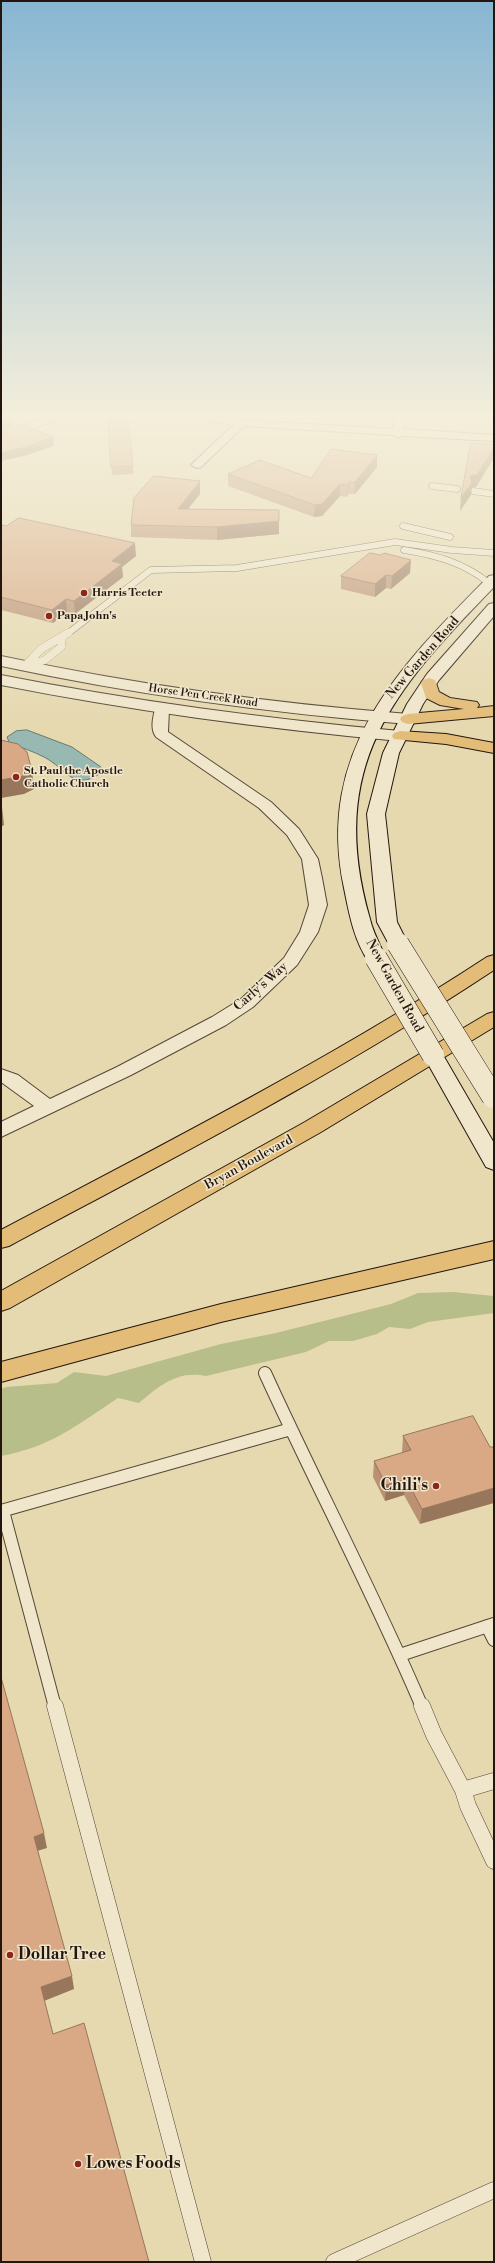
<!DOCTYPE html>
<html>
<head>
<meta charset="utf-8">
<style>
  body { margin:0 }
  #map { position:relative; width:495px; height:2263px; overflow:hidden; background:#e6d9b0; font-family:"Libre Bodoni",serif }
  canvas { display:block }
  .frame { position:absolute; inset:0; border:2px solid #24160e; pointer-events:none }
</style>
</head>
<body>
<div id="map">
<canvas width="495" height="2263"></canvas>
<div class="frame"></div>
</div>
<script>
const c = document.querySelector('canvas').getContext('2d');
c.lineJoin = 'round';
function fillPath(path, color) {
  c.fillStyle = color;
  c.fill(path, 'evenodd');
}
function stroke(path, color, width, dash) {
  c.strokeStyle = color;
  c.lineWidth = width;
  c.lineCap = dash ? 'butt' : 'round';
  c.setLineDash(dash || []);
  c.stroke(path);
}
function label(font, color, halo, rows, align = 'center') {
  c.font = font + ' "Libre Bodoni",serif';
  c.lineWidth = 3;
  c.setLineDash([]);
  c.textBaseline = 'middle';
  c.strokeStyle = halo;
  c.fillStyle = color;
  for (const [text, x, y, turn = 0] of rows) {
    c.save();
    c.translate(x, y);
    c.rotate((+turn || 0) * Math.PI / 180);
    c.textAlign = isNaN(turn) ? turn : align;
    if (halo) c.strokeText(text, 0, 0);
    c.fillText(text, 0, 0);
    c.restore();
  }
}
fillPath(new Path2D(`
  M453,1292L494,1296V1313L428,1322L410,1329L389,1327L377,1334L353,1341H329L306,1352L206,1376C177,1370 159,1386 139,1403L118,1398C77,1425 51,1447 1,1456V1389L6,1387L57,1383L74,1372L106,1376L221,1344L276,1333L391,1304L418,1293Z`), '#b8be89');
const water = new Path2D(`
  M27,730L72,747L101,767V773C73,792 67,769 44,757C33,751 21,748 9,742L7,737L16,731Z`);
fillPath(water, '#97b9b1');
stroke(water, '#697870', 1);
const serviceFar3 = new Path2D(`
  M432,486L457,489
  M473,491L494,494
  M403,526L450,537
  M404,550C436,555 465,563 490,584
  M67,634L151,570L237,568L395,542L452,550L494,553`);
const serviceFar2 = new Path2D(`
  M25,666L41,649L68,633
  M25,666L45,660L61,647L62,638`);
const serviceFar1 = new Path2D(`
  M265,1373C316,1485 374,1594 422,1707
  M1,1511L291,1429
  M3,1511L55,1707
  M487,1626L494,1640
  M400,1655L494,1624`);
const service = new Path2D(`
  M55,1706L203,2262
  M422,1706L434,1735L463,1790L468,1806L494,1861
  M463,1790L494,1781
  M334,2262L494,2190`);
const minor = new Path2D(`
  M178,412H200L241,420L393,429L396,412H406L404,429L494,435V441L402,436L398,437L393,435L244,426L201,467L197,468L191,465L193,463L233,425L183,415Z
  M55,415L59,416L60,418L59,420L1,439V432Z
  M162,705L169,709L168,732L271,802L299,829L318,859L322,878L327,905L318,932L297,965L253,1007L226,1025L131,1075L1,1137V1122L34,1106L1,1082V1069L18,1075L50,1099L117,1067L212,1017L241,999L284,958L300,932L309,905L302,859L287,835L259,808L156,737C150,729 153,718 155,709Z`);
const tertiary = new Path2D(`
  M1,656C136,685 271,703 408,714L414,716L416,719L414,722L408,724C271,713 136,695 1,666Z
  M1,675C133,701 266,719 400,731L406,733L408,736L406,739L400,741C266,729 133,711 1,685Z`);
const secondary = new Path2D(`
  M494,575V587C393,691 326,765 370,919C373,932 380,945 386,958L383,962L376,964L369,962C354,941 349,913 344,888C315,750 400,666 489,576Z
  M494,603V616L439,680L423,704L399,753L385,814L397,922L408,944L405,948L398,950L391,948L377,922L367,814L383,753L407,704L427,674L489,604Z
  M433,1048L440,1050L443,1055L494,1143V1170L486,1167L423,1055L426,1050Z`);
const motorway = new Path2D(`
  M429,678L435,680L439,692L450,698L477,702L479,705L477,708L494,706V716L408,724L402,722L400,719L402,716L408,714L464,709L440,705L426,698L421,683L423,680Z
  M400,731L446,734L494,743V753L446,744L394,739L392,736L394,733Z
  M494,955V970C339,1073 173,1158 9,1246L1,1248V1230C166,1143 331,1059 487,957Z
  M494,1012V1027L321,1132L10,1308L1,1311V1291L305,1122L487,1014Z
  M494,1241V1259L221,1322L1,1382V1362L221,1304Z`);
stroke(serviceFar3, '#544736', 7);
stroke(serviceFar2, '#544736', 8);
stroke(serviceFar1, '#544736', 14);
stroke(service, '#544736', 17);
stroke(minor, '#544736', 2);
stroke(tertiary, '#544736', 2);
stroke(secondary, '#24160e', 2);
stroke(motorway, '#24160e', 2);
stroke(serviceFar3, '#efe6cc', 6);
stroke(serviceFar2, '#efe6cc', 8);
stroke(serviceFar1, '#efe6cc', 12);
stroke(service, '#efe6cc', 16);
fillPath(minor, '#efe6cc');
fillPath(tertiary, '#efe6cc');
fillPath(secondary, '#efe6cc');
fillPath(motorway, '#e3bc78');
const secondaryBridge = new Path2D(`
  M398,944L493,1097
  M376,958L433,1055`);
stroke(secondaryBridge, '#24160e', 23, []);
stroke(secondaryBridge, '#efe6cc', 22);
fillPath(new Path2D(`
  M333,412H357L356,416L333,413Z
  M108,416L133,466V474L112,475Z
  M377,455V467L355,494H348L347,497L340,496L322,516L314,517L228,486V474L311,478Z
  M200,494L188,509L279,534L217,540L131,537V525Z
  M1,525L136,556L122,567L123,577L75,614L67,612L53,623L1,610Z
  M410,573L391,589L386,588L375,597L341,589V576Z
  M473,1416L420,1524L404,1495L385,1501L373,1477L374,1461L402,1453L403,1436Z`), '#ba9172');
fillPath(new Path2D(`
  M11,419L12,427L1,431V422Z
  M53,437L54,446L27,455L1,461V453Z
  M494,448V458L476,487L472,488L471,495L460,511L461,498L470,476Z
  M377,455V467L355,494V482Z
  M200,481V494L178,521V509Z
  M349,482L348,494L347,497L348,485Z
  M340,484V496L322,516L314,517L315,505Z
  M279,521V534L217,540V527Z
  M135,543L136,556L122,567L123,577L75,614L74,601L112,561Z
  M411,560L410,573L391,589L392,576Z
  M386,575V588L375,597V584Z
  M66,599L67,612L53,623L52,610Z
  M32,771L34,789L24,794L1,798V780Z
  M2,807L4,825L1,827V808Z
  M406,1479L404,1495L385,1501L386,1485Z
  M494,1488V1503L420,1524L422,1509Z
  M44,1833L47,1848L37,1851L34,1837Z
  M72,1976L74,1989L44,2001L41,1987Z`), '#97765c');
const building = new Path2D(`
  M1,414L11,419L1,422Z
  M108,416L128,419L133,466L111,467Z
  M24,424L53,437L26,447L1,453V431Z
  M471,443L494,444V448L477,475L470,476L472,483L461,498Z
  M331,449L377,455L355,482H349L348,485L340,484L322,504L315,505L228,474L260,460L311,478Z
  M154,476L200,481L178,509L279,510V521L217,527L131,525L134,498Z
  M19,518L135,543L112,561L122,564L74,601L66,599L52,610L1,597V525L6,526Z
  M370,553L381,555L384,553L411,560L392,576L386,575L375,584L341,576Z
  M1,740L18,744L27,752L32,771L23,776L1,780Z
  M473,1416L490,1447H494V1488L422,1509L406,1479L386,1485L374,1461L411,1450L403,1436Z
  M1,1677L44,1833L34,1837L72,1976L41,1987L53,2034L84,2023L149,2262H1Z`);
fillPath(building, '#d8a984');
stroke(building, '#97765c', 1);
const sky = c.createLinearGradient(0, 0, 0, 729);
sky.addColorStop(0, '#87b6d2');
sky.addColorStop(0.57, '#f4eedb');
sky.addColorStop(1, '#f4eedb00');
c.fillStyle = sky;
c.fillRect(0, 0, 495, 729);
for (const [x, y, r, color] of [
  [84,593,4,"#8f2418"],
  [49,616,4,"#8f2418"],
  [16,777,4,"#8f2418"],
  [436,1486,4,"#8f2418"],
  [10,1955,4,"#8f2418"],
  [78,2164,4,"#8f2418"]
]) {
  const dot = new Path2D();
  dot.arc(x, y, r, 0, 2 * Math.PI);
  c.fillStyle = color;
  c.fill(dot);
  stroke(dot, '#efe6cc', 1.5);
}
label('bold 11px', '#24160e', '#efe6cc', [
  ["Harris Teeter",92,593],
  ["Papa John's",57,616],
  ["St. Paul the Apostle",24,771],
  ["Catholic Church",24,784]
], 'left');
label('11px', '#24160e', '#efe6cc', [
  ["Horse Pen Creek Road",203,696,8]
]);
label('13px', '#24160e', '#efe6cc', [
  ["New Garden Road",423,658,-49],
  ["New Garden Road",394,986,61],
  ["Carly's Way",261,987,-41],
  ["Bryan Boulevard",249,1163,-29]
]);
label('bold 16px', '#24160e', '#efe6cc', [
  ["Chili's",428,1486,"right"],
  ["Dollar Tree",18,1955],
  ["Lowes Foods",86,2164]
], 'left');
</script>
</body>
</html>
